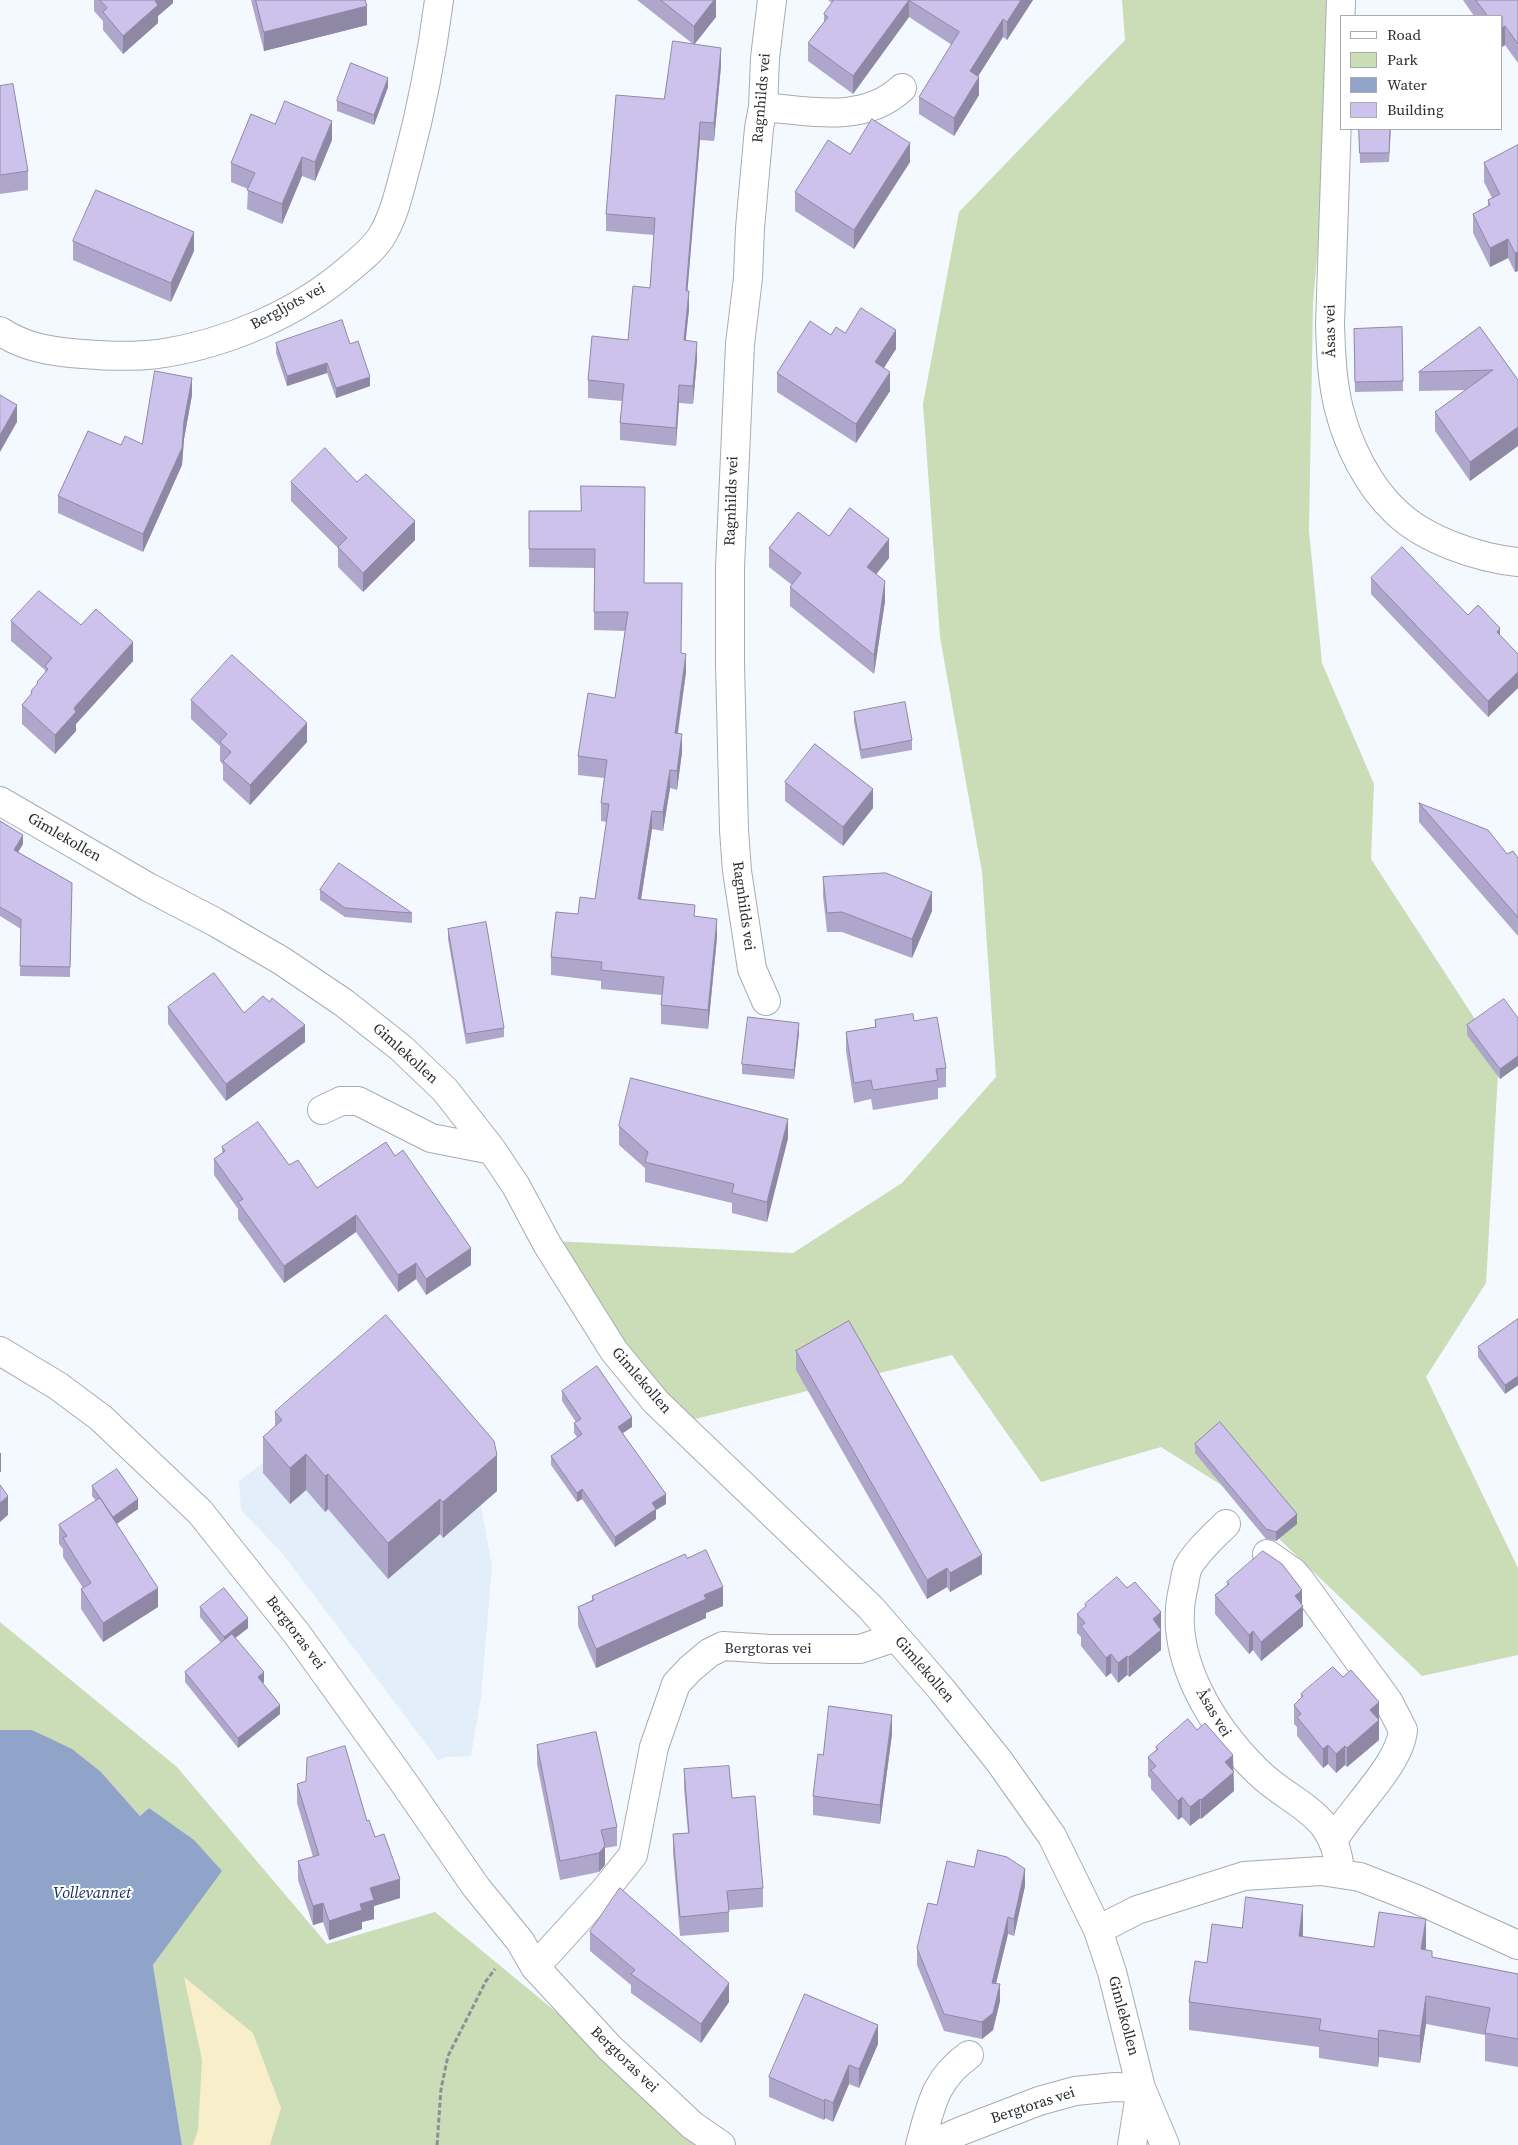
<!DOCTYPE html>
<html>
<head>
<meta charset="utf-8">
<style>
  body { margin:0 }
  #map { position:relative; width:1518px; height:2145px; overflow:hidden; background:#f3f9ff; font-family:"Source Serif 4",serif }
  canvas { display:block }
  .legend { position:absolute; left:1340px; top:15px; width:162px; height:115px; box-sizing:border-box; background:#fff; border:1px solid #aaabac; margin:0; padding:6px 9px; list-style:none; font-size:15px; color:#2a2d2f }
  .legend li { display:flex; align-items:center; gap:10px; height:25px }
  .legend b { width:25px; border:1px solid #aaabac }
</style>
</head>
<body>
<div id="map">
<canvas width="1518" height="2145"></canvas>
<ul class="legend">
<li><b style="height:6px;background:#fff"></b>Road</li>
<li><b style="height:14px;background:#caddb6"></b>Park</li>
<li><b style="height:14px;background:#8fa4c8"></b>Water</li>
<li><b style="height:14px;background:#ccc2ec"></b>Building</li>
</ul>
</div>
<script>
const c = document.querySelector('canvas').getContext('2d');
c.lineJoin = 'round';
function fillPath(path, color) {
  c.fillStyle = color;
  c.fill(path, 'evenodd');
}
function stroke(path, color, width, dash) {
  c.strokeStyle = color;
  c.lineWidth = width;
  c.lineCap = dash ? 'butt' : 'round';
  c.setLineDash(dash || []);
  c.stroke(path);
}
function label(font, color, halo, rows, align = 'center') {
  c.font = font + ' "Source Serif 4",serif';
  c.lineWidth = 4;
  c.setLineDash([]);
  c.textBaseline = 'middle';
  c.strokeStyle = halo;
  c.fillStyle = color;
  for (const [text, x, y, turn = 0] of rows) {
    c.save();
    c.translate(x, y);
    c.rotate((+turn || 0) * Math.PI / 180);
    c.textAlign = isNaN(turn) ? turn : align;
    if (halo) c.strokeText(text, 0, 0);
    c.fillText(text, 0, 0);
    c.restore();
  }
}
fillPath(new Path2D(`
  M329,1413L470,1446L492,1566L481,1697L471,1756L446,1757L438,1760L283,1554L241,1510L239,1481Z`), '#e2eefa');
fillPath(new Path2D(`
  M1122,0H1344L1334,68L1313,303L1309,531L1322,663L1374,784L1371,859L1499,1056L1486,1283L1426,1377L1518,1568V1655L1422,1676L1250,1511L1234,1493L1161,1447L1041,1482L952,1355L671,1425L554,1241L793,1253L902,1183L996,1077L982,872L940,637L923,404L959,212L1125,40Z
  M0,1622L177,1767L327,1944L435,1912L612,2058L731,2145H182L153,1965L221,1871L149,1808L140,1816L101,1772L32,1730H0Z`), '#caddb6');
fillPath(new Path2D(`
  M184,1977L253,2033L281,2108L270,2145H193L198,2130L202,2060Z`), '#f8eec9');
fillPath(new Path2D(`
  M0,1730H32L72,1749L101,1772L140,1816L149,1808L194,1840L222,1871L153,1965L182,2145H0Z`), '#8fa4c8');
const minor = new Path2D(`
  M1341,0L1330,325C1331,353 1332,382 1339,409C1348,445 1368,486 1396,512C1425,540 1478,558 1518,562
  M763,107C810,111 864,124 902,88
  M0,331C25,348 54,352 83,354C107,356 133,357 158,354C226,344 297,314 349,269C360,260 376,247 383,234C396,211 401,184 408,159C422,107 432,54 439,0
  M0,801L148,887L215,922L282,961L344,1003L401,1048L445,1090L492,1150L516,1186L547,1244L614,1351L656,1402L871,1608L942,1690L999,1761L1052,1836L1098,1930L1112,1972L1141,2088L1165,2145
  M766,1001L752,969L737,871L734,830L730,664V567L740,344L748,278L750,228L759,128L763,107L765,58L772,0
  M322,1110L341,1101H358L431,1138L492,1150
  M0,1351L58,1386L101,1418L200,1512L297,1634L402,1780L476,1887L520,1941L535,1967L610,2048L692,2125L721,2145
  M1226,1524C1213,1537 1197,1551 1188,1567C1185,1574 1185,1583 1183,1589C1167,1656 1212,1727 1258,1772C1294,1807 1336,1811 1340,1873
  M1267,1554L1293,1572L1300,1580L1388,1701L1403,1730C1400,1765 1351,1809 1333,1841
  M1098,1930L1137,1910L1244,1876L1321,1871L1360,1877L1416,1899L1518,1945
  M535,1967L605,1890L633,1855L654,1747L676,1684L690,1669L709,1653L723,1646L770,1649H860L896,1637
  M920,2145C931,2106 934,2080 969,2055
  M929,2145L961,2131L1039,2101L1075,2091L1115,2087L1141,2088
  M1132,2145L1141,2088`);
stroke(minor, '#a6acb1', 30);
stroke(new Path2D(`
  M437,2145L441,2089L448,2056L486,1981L495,1969`), '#8c9195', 3, [5, 2.5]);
stroke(minor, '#fff', 28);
fillPath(new Path2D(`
  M94,0H173V3L158,16V23L123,54L103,30V21L94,11Z
  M251,0H365L367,25L264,51Z
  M637,0H716V17L694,44L721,66L714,141L700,140L687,291L689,309L685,341L697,360L693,404L679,403L676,446L620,440V423L622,401L588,398V380L628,340L650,288L654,235L606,231V214L664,99L693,44Z
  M828,0H1033L1007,40L1003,37L978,76L979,95L954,136L919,114V97L952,45L909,17L853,94L808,61V43L824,22V14L832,3Z
  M1463,0H1518V63L1505,45L1502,47V16H1474Z
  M0,86L28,171V190L0,194Z
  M388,87L374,125L337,111V101Z
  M275,124L332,140L315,181L302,176L282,224L247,209L248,189L231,182V163Z
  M1359,129H1391L1389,162L1360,163Z
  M1518,145V271L1515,272L1508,258L1490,267L1473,233V214L1488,207V200L1492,198L1484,182V163Z
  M910,162L854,249L795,211V192Z
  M73,241L194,251L171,302L73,260Z
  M1402,327L1403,391L1355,392L1354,329Z
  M1480,327L1518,380V446L1470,481L1435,431V412L1466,390L1419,391V372Z
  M845,333L896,349L883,368L890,391L856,443L777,392V373L831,335Z
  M276,343L350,344L370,386L336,398L327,373L287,386L276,353Z
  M192,395L184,439L182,465L143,552L58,513V496L121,445L142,444Z
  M291,482L415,540L363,592L338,567V548L291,501Z
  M529,511H581L644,583L681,653L686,672L678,733L682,752L677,790L670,788L663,831L652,829L641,899L695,916L717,937L708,1029L661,1024V1005L662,995L601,989V981L551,975V957L578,914L595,899L607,822L601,821V803L604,778L578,775V756L615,698L625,631L594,630V568L529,567Z
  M829,536L889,558L876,574L885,601L874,674L790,606V587L792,585L769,567V548Z
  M1371,578L1468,615L1500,636L1518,654V688L1488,717L1371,594Z
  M11,621L81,625L133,661L76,724V731L55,754L22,724V705L31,694V691L37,685V682L45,673V670L11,641Z
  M191,700L307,742L250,805L223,780V765L220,761V746L191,719Z
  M854,712L912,740V750L861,759L854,722Z
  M785,782L873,808L843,846L785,801Z
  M1419,803L1507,854L1518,858V936L1419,822Z
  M0,821L23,844L18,852L72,883L70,977L20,976L21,929L0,916Z
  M823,877L932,911L912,958L842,932H827L823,896Z
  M320,890L412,913V923L345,917L320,900Z
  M448,929L504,1028V1037L466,1044L448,939Z
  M168,1007L244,1013L305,1042L226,1101L168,1024Z
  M1518,1018V1066L1500,1079L1467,1035V1025Z
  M875,1020L914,1021L946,1068V1087L938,1088V1099L873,1110L871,1099L854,1103L846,1051V1032L875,1027Z
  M799,1033L794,1079L742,1074V1064Z
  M619,1126L788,1138L767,1222L732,1213V1203L645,1182V1168L619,1145Z
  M222,1147L289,1165L317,1188L471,1265L426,1295L416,1279L398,1292L356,1232L284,1283L238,1219V1209L214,1175V1159L222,1153Z
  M1518,1319L1505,1394L1478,1357V1347Z
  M796,1351L982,1574L950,1592L947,1587L927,1599L796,1370Z
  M562,1391L632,1427L623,1433L666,1504L656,1510V1519L615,1547L582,1499L577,1502L551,1465V1456L577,1437L574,1433V1423L576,1422L562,1401Z
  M275,1412L497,1491L443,1538L440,1534L388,1579L328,1509L325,1512L306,1490L290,1504L263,1473V1437L275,1427Z
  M1195,1444L1297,1524L1276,1541L1266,1539L1195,1453Z
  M92,1486L138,1509L117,1524L158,1607L103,1642L81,1609V1589L83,1588L63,1557V1549L59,1544V1525L96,1501L92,1496Z
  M687,1558L723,1606L706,1613V1618L596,1668L578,1626V1607L592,1600V1596Z
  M1227,1582L1302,1605L1303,1626L1261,1661L1253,1650L1249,1654L1215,1614V1595L1227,1585Z
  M1085,1604L1161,1630V1650L1129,1677L1127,1675L1118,1683L1111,1673L1106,1677L1081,1646V1637L1077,1633V1614L1085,1607Z
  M200,1607L248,1628L235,1638L264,1682L263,1683L280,1714L238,1748L185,1682V1672L221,1643L200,1617Z
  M1301,1694L1379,1720V1740L1347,1767L1345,1765L1336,1773L1328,1764L1323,1768L1297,1736V1727L1294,1724V1705L1301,1698Z
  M892,1734L880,1824L813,1815V1796L823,1755Z
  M537,1745L617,1827V1846L605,1848V1865L599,1872L560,1880L537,1764Z
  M1156,1747L1233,1771L1234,1791L1201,1819L1200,1818L1190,1826L1182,1817L1178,1820L1151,1789V1779L1148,1776V1757L1156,1750Z
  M684,1769L732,1798L763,1888V1907L729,1910V1932L680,1936L673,1853V1834L688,1833L684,1788Z
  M297,1784L367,1821L375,1837L400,1898L374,1906V1919L362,1922V1929L329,1940L323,1922L313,1925L298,1880V1861L313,1857L297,1803Z
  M1025,1886L1014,1936L1008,1934L996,1983L1000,2001L993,2030L982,2039L944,2031L917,1965V1948L937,1905Z
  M1242,1928L1303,1933V1937L1374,1947H1426L1425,1950L1432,1957L1518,1974V2067L1485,2061V2035L1426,2024L1420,2063L1379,2057L1378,2067L1319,2058V2047L1189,2030V2002L1207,1963Z
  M590,1932L729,2002L701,2043L631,1993V1985L590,1951Z
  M878,2044L859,2088L849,2084L833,2122L825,2118L824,2120L769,2097V2077Z`), '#afa7cb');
fillPath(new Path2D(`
  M156,0H173V3L158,16V23L123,54V36Z
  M708,0H716V17L694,45V26Z
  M909,0V17L853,94V76Z
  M1021,0H1033L1007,40V22Z
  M367,6V25L264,51V32Z
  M1003,19V37L970,89V71Z
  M1505,26V45L1502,47V28Z
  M721,48V66L714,141V123Z
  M979,77V95L954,136V118Z
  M388,78V87L374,125V115Z
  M332,121V140L315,181V162Z
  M700,122V140L686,309V291Z
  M910,143V162L854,249V230Z
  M302,157V176L282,224V204Z
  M194,232V251L171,302V283Z
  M1508,239V258L1490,267V248Z
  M1518,252V271L1515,272V253Z
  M689,291V309L684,358V340Z
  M896,330V349L875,382V362Z
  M697,342V360L693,404V386Z
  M327,363V373L287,386V376Z
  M890,372V391L856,443V424Z
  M370,377V386L336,398V388Z
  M192,378V395L184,439L182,465L143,552V534L184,421Z
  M679,385V403L676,446V428Z
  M17,405V422L0,452V435Z
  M1518,427V446L1470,481V462Z
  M415,521V540L363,592V573Z
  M889,539V558L867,586V567Z
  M885,581V601L874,674V655Z
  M1500,628V645L1497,632Z
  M133,642V661L76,724V731L55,754V735L74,708Z
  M686,654V672L675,751V733Z
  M1518,672V688L1488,717V701Z
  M307,723V742L250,805V785Z
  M682,734V752L677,790V771Z
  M670,770V788L663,831V812Z
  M873,789V808L843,846V827Z
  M652,811V829L638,918V899Z
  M23,835V844L14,859V850Z
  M932,892V911L912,958V939Z
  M717,919V937L708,1029V1010Z
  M799,1023V1033L794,1079V1070Z
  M305,1025V1042L226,1101V1084Z
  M1518,1056V1066L1500,1079V1069Z
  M788,1119V1138L767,1222V1202Z
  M356,1215V1232L284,1283V1266Z
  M471,1248V1265L426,1295V1279Z
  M416,1263V1279L398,1292V1275Z
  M1518,1376V1385L1505,1394V1385Z
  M632,1417V1427L618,1436V1427Z
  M0,1453H1V1472H0Z
  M306,1454V1490L290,1504V1468Z
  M497,1455V1491L443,1538V1502Z
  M328,1474V1509L325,1512V1476Z
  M582,1489V1499L577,1502V1493Z
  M666,1494V1504L656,1510V1519L615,1547V1537L652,1503Z
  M8,1496V1515L0,1522V1503Z
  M138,1499V1509L113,1526V1517Z
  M440,1499V1534L388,1579V1543Z
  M1297,1514V1524L1276,1541V1532Z
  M982,1555V1574L950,1592V1573Z
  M947,1568V1587L927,1599V1580Z
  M723,1587V1606L706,1613V1618L596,1668V1649L704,1595Z
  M158,1588V1607L103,1642V1623Z
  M1302,1590V1608L1303,1606V1626L1261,1661V1642L1295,1596Z
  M1161,1612V1650L1129,1677V1657L1153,1619Z
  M248,1618V1628L224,1647V1637Z
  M1253,1631V1650L1249,1654V1635Z
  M1111,1654V1673L1106,1677V1658Z
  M1127,1656V1675L1118,1683V1663Z
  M264,1672V1682L258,1687V1677Z
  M1379,1702V1740L1347,1767V1748L1370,1710Z
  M280,1705V1714L238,1748V1738Z
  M892,1715V1734L880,1824V1805Z
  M1328,1745V1764L1323,1768V1749Z
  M1345,1746V1765L1336,1773V1754Z
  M1233,1755L1234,1791L1201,1819V1800L1225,1762Z
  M1182,1797V1817L1178,1820V1801Z
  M1200,1799V1818L1190,1826V1807Z
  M605,1846V1865L599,1872V1853Z
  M1025,1869V1886L1014,1936V1919Z
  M400,1879V1898L374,1906V1919L362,1922V1929L329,1940V1921L360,1904L370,1888Z
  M323,1903V1922L313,1925V1906Z
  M1303,1905V1933L1299,1964V1936Z
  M1008,1917V1934L992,2000V1983Z
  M1426,1919V1947L1421,1977V1949Z
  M729,1983V2002L701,2043V2024Z
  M1000,1984V2001L993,2030L982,2039V2022Z
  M1426,1996V2024L1420,2063V2036Z
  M878,2025V2044L859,2088V2069Z
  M1379,2030V2057L1378,2067V2039Z
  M849,2065V2084L833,2122V2103Z
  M825,2099V2118L824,2120V2101Z`), '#8f88a5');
const building = new Path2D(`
  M100,0H156L155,1L158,5L123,36L103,12L107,8Z
  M256,0H365L367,6L264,32Z
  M661,0H714L694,26Z
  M834,0H909L853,76L808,43L828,17L824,14Z
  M909,0H1021L1007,22L1003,19L970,71L979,77L954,118L919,97L959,32Z
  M1476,0H1518V44L1505,26L1502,28V16H1488Z
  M673,41L721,48L714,123L700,122L686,291H689L684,340L697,342L693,386L679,385L676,428L620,423L624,384L588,380L592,336L628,340L633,286L650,288L655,218L606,214L616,95L664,99Z
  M351,63L388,78L374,115L337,101Z
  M13,84L28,171L0,175V86Z
  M285,101L332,121L315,162L302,157L282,204L247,190L255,173L231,163L251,114L275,124Z
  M872,119L910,143L854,230L795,192L828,140L850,154Z
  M1359,129H1390L1389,153H1360Z
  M1518,145V252L1515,253L1508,239L1490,248L1473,214L1490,205L1488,200L1500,194L1484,163Z
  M96,190L194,232L171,283L73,241Z
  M861,308L896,330L875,362L890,372L856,424L777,373L810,321L831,335L836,327L845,333Z
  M342,320L350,344L358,341L370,377L336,388L327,363L287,376L276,343Z
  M1402,327L1403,381L1355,382L1354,329Z
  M1480,327L1518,380V427L1470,462L1435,412L1493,370L1419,372Z
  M155,371L192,378L184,421L182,448L143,534L58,496L88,431L121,445L125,436L142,444Z
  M0,395L17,405L0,435Z
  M325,448L357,482L366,474L415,521L363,573L338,547L347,538L291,482Z
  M581,486L645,487L644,583H682L681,653L686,654L675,733L682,734L677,771L670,770L663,812L652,811L638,899L695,905L694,916L717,919L708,1010L661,1005L664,977L601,970L602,962L551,957L556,912L578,914L580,897L595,899L609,804L601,803L607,760L578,756L588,693L615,698L628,612H594L595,549H529V511H581Z
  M850,508L889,539L867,567L885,581L874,655L790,587L801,573L769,548L798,512L829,536Z
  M1402,547L1468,615L1478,605L1500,628L1497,632L1518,654V672L1488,701L1371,578Z
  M39,591L81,625L96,609L133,642L74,708L76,712L55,735L22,705L32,693L31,691L38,683L37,682L48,669L45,666L52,658L11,621Z
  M232,655L307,723L250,785L223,761L231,752L220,742L227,734L191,700Z
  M905,702L912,740L861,750L854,712Z
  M815,744L873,789L843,827L785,782Z
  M1419,803L1488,830L1507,854L1513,851L1518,858V917Z
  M0,821L23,835L14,850L72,883L70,967L20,966L21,919L0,907Z
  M339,863L412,913L345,908L320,890Z
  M886,873L932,892L912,939L842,912L827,913L823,877Z
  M486,922L504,1028L466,1034L448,929Z
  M214,973L244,1013L263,996L270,1002L272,998L305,1025L226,1084L168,1007Z
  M1504,999L1518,1018V1056L1500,1069L1467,1025Z
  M913,1014L914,1021L937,1017L946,1068L936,1069L938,1080L873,1090L871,1080L854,1083L846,1032L876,1027L875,1020Z
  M748,1017L799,1023L794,1070L742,1064Z
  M631,1078L788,1119L767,1202L732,1193L734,1184L645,1162L648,1152L619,1126Z
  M258,1122L289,1165L298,1160L317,1188L386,1142L395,1156L403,1150L471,1248L426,1279L416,1263L398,1275L356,1215L284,1266L238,1202L243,1199L214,1159L225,1151L222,1147Z
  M386,1315L494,1441L497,1455L443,1502L440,1499L388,1543L328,1474L325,1476L306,1454L290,1468L263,1437L282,1420L275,1412Z
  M1518,1319V1376L1505,1385L1478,1347Z
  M849,1321L982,1555L950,1573L947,1568L927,1580L796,1351Z
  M597,1366L632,1417L618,1427L666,1494L652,1503L656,1509L615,1537L582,1489L577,1493L551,1456L582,1434L574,1423L581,1419L562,1391Z
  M1220,1422L1297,1514L1276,1532L1266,1529L1195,1444Z
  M117,1469L138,1499L113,1517L92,1486Z
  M0,1485L8,1496L0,1503Z
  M100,1498L158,1588L103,1623L81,1589L91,1583L63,1538L67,1536L59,1525Z
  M706,1550L723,1587L704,1595L706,1599L596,1649L578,1607L594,1600L592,1596L685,1554L687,1558Z
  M1263,1551L1282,1564L1302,1590L1295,1596L1303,1606L1261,1642L1253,1631L1249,1635L1215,1595L1229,1584L1227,1582Z
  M1117,1577L1127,1588L1135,1582L1161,1612L1153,1619L1161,1630L1129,1657L1127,1656L1118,1663L1111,1654L1106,1658L1081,1626L1085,1623L1077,1614L1086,1606L1085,1604Z
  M224,1588L248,1618L224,1637L200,1607Z
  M232,1634L264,1672L258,1677L280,1705L238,1738L185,1672Z
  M1333,1667L1343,1677L1351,1670L1379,1702L1370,1710L1379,1720L1347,1748L1345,1746L1336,1754L1328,1745L1323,1749L1297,1717L1301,1714L1294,1705L1303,1696L1301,1694Z
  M829,1706L892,1715L880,1805L813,1796L818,1754L823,1755Z
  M1188,1719L1197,1730L1205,1723L1233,1755L1225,1762L1234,1772L1201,1800L1200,1799L1190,1807L1182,1797L1178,1801L1151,1770L1156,1766L1148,1757L1158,1749L1156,1747Z
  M596,1732L617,1827L601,1830L605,1846L599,1853L560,1861L537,1745Z
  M345,1746L367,1821L369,1820L375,1837L384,1834L400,1879L370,1888L374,1900L360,1904L362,1910L329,1921L323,1903L313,1906L298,1861L319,1855L297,1784L306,1781L307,1758Z
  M729,1766L732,1798L755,1796L763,1888L727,1891L729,1912L680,1917L673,1834L689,1833L684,1769Z
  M978,1850L1007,1857L1025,1869L1014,1919L1008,1917L992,1983L1000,1984L993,2013L982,2022L944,2014L917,1948L928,1903L937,1905L947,1861L974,1867Z
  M620,1888L729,1983L701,2024L631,1974L635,1970L590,1932Z
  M1246,1897L1303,1905L1299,1936L1374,1947L1379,1912L1426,1919L1421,1949L1432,1951V1957L1518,1974V2039L1485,2033L1490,2008L1426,1996L1420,2036L1379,2030L1378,2039L1319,2030L1321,2019L1189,2002L1195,1961L1207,1963L1212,1924L1242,1928Z
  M805,1994L878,2025L859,2069L849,2065L833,2103L825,2099L824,2101L769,2077Z`);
fillPath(building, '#ccc2ec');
stroke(building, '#8f88a5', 1);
label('15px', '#2a2d2f', '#fff', [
  ["Ragnhilds vei",762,98,-85],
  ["Bergljots vei",288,307,-28],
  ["Åsas vei",1331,331,-91],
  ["Ragnhilds vei",732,501,-88],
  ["Gimlekollen",64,838,30],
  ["Ragnhilds vei",743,906,82],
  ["Gimlekollen",405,1054,42],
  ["Gimlekollen",641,1381,49],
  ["Bergtoras vei",295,1633,53],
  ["Bergtoras vei",768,1649],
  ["Gimlekollen",924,1670,49],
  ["Åsas vei",1213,1713,59],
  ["Gimlekollen",1123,2016,75],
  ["Bergtoras vei",624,2060,44],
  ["Bergtoras vei",1033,2106,-18]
]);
label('italic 16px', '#0e2855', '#fff', [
  ["Vollevannet",92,1894]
]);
</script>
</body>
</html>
